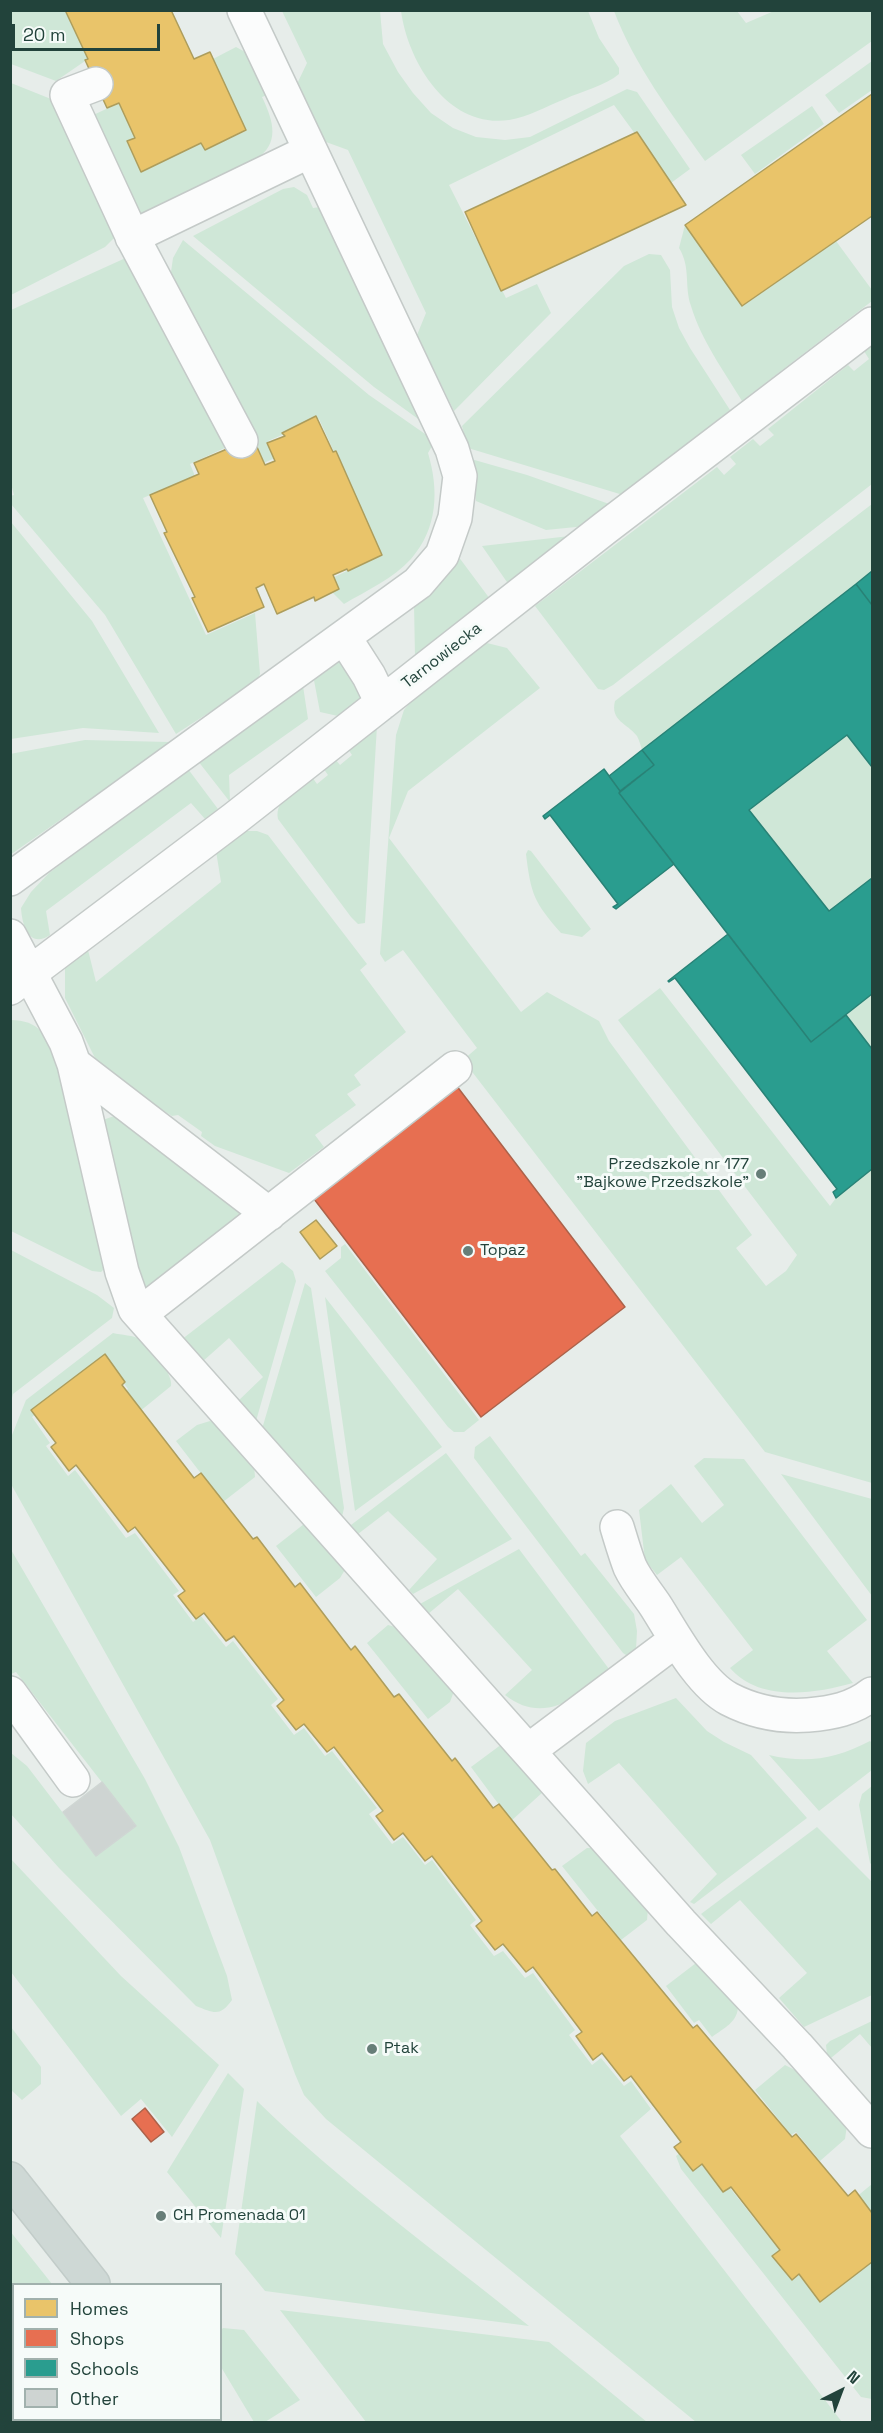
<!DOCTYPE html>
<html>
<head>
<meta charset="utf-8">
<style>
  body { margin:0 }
  #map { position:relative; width:883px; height:2433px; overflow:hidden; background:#e7edea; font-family:"Space Grotesk",sans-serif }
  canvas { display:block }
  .frame { position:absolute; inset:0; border:12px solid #22433b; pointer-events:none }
  .legend { position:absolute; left:12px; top:2283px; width:210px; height:138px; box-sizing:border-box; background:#f6fbf9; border:2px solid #a1b1ad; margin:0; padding:8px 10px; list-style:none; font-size:18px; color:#22433b }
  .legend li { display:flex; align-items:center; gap:12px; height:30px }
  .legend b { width:30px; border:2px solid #a1b1ad }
  .north { position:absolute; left:811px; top:2361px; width:60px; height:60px; -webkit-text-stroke:4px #f6fbf9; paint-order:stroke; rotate:42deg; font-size:16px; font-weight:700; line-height:24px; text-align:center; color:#22433b }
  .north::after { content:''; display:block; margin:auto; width:21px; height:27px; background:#22433b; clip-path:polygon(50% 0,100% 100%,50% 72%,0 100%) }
  .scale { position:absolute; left:12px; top:24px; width:148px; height:27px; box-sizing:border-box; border:3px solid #22433b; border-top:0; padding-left:8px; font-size:18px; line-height:21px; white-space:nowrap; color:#22433b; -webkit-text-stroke:4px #f6fbf9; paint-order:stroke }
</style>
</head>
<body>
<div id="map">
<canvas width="883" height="2433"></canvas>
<div class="frame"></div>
<ul class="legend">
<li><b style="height:16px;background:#e9c46a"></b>Homes</li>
<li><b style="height:16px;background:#e76f51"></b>Shops</li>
<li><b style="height:16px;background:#2a9d8f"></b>Schools</li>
<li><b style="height:16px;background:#ced4d2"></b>Other</li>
</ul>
<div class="north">N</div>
<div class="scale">20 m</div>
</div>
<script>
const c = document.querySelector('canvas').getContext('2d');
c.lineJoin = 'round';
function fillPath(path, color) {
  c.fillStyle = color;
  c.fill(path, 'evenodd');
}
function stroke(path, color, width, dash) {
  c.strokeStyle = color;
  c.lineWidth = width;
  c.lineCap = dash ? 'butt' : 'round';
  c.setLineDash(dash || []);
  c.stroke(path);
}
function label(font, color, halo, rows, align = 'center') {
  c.font = font + ' "Space Grotesk",sans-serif';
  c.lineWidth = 6;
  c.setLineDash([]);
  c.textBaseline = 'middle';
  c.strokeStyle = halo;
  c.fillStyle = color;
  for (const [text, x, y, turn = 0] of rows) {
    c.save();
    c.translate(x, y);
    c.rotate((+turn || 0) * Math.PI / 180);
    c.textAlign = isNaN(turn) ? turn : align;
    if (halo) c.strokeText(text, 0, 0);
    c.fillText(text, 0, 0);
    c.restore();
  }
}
fillPath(new Path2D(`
  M10,11H65L88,59L56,81L11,64Z
  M282,11H380L383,44L398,72L413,93L431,113L453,128L476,137L505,140L530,137L627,89L637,92L690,169L671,183L614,105L449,185L506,298L537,284L551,313L454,411L417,335L426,313L348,150L326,142L296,86L307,63Z
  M401,11H588L599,38L619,68V74C605,86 582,91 565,99C547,106 528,117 509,120C448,129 408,62 401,11Z
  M614,11H737L746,23L774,11H872V41L705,161C671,113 635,66 614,11Z
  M236,47L247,53L267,95L262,97C271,116 281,140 260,156L149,210L151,215H139L89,117L119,103L135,138L127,142L141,172L201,143L205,150L246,131L213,59Z
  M872,61V90L839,113L825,95Z
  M11,83L51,99L113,222L115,237L105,247L11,295Z
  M812,106L824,124L755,174L741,155Z
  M294,187L307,195L313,208L320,207L421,421L374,387L193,236L283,189Z
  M685,225L743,306L836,241L872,290V301L742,401C724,371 701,340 691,306C684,286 691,267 679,248Z
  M183,240L369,395L428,436L432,446L428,453C439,490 438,528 411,559C394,578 366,591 344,604L333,593L328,580L381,555L319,419L268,441L275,458L257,466L170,279L173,258Z
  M649,254L661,255L670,270L672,307L679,328L690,348L730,410L623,495L468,448L462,426L624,266Z
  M130,256L229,446L190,464L195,476L143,498L206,635L255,613L260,674L256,682L176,734L105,615L11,504L10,496L14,495L10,480L11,310Z
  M872,345V484L613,685L604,690L598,689L535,606L717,467L724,475L736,464L730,457L753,439L760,446L774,435L768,429L848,365L854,371L869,359L864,351Z
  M471,459L527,475L612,505L586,526L546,530L476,501Z
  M872,504V571L642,750C641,746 639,740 637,736C627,723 610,721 615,701Z
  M11,522L92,621L159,733L83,728L11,739Z
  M570,536L509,585L482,546Z
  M458,556L490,599L415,657L414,604L438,587Z
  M483,642L507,648L540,688L408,791L389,838L521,1012L547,992L599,1021L609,1041L752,1235L736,1248L766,1286L786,1271L797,1255L618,1020L660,988L830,1206L836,1198L872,1169V1483L765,1452L463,1060L477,1048L403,950L385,962L380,954L396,735L404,710L418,693Z
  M340,657L362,694L359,701L338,716L320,712L313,675Z
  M303,686L308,719L229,775L230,802L198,761Z
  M377,726L365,923L358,924L351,917L278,819C274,799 298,787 312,777L317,784L328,775L323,768L335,759L340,765L352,755L348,749Z
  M847,735L872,767V878L829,911L749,810Z
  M85,740L169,742L142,763L10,855V754Z
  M188,769L218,809L205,819L191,803L46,911L50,935C29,949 22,925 21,908L31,892L49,873Z
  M246,831H257L268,835L367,964L360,970L406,1032L354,1075L361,1085L347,1094L356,1105L315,1135L324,1147L289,1173L215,1146L201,1136L202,1132L178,1115L172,1116L101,1070L65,998V968L88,950L96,982L221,882L216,851Z
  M528,850L531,851L591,929L582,937L561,933C534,902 531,895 526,854Z
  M872,994V1049L846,1015Z
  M10,1020C40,1020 46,1036 58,1059L106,1267L101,1272L92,1271L11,1231Z
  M114,1116L240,1199L246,1214L147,1290L140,1277L103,1120Z
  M345,1244L479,1420L464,1432H454L448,1427L325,1271L341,1258V1247Z
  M11,1250L97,1295L114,1308L112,1318L13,1394L11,1402Z
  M282,1262L293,1271L296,1281L256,1421L237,1402L263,1377L229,1338L202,1362L181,1340Z
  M305,1283L311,1288L344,1508L342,1517L262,1429Z
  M325,1297L442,1447L355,1511Z
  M113,1333C121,1335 134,1335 141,1340C151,1346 174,1376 171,1386L139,1412L124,1393L128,1389L106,1359L32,1417L50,1443L46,1446L68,1476L75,1470L126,1538L135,1533L179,1591L173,1595L193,1622L201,1616L226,1647L233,1641L278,1699L271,1705L294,1735L304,1728L325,1756L332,1751L377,1808L369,1814L392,1844L403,1837L425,1865L432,1860L476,1920L470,1925L494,1956L503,1951L525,1978L533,1973L575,2030L569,2035L592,2065L601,2058L624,2086L631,2081L651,2109L620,2136L842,2422H696L326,2119L304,2095L295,2074L210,1840L11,1484L10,1440L26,1400Z
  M210,1421L217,1424L254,1465L255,1477L223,1502L176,1441L197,1425Z
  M490,1436L581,1556L585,1553L634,1614L637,1631L636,1649L629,1657L623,1653L474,1458L475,1447Z
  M446,1453L512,1539L413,1594L409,1590L437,1559L388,1511L358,1534L351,1525Z
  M704,1458L744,1459L867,1620L827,1651L853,1683C814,1694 759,1702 730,1668L753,1650L681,1557L657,1575L645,1560L639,1510L671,1484L702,1523L724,1505L694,1466Z
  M781,1474L872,1499V1596Z
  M304,1524L309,1526L346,1568L340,1578L316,1597L276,1546Z
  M10,1548L145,1779L179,1847L227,1976L232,2000C220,2017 214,2013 196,2006L59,1868L11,1814V1753L27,1766L96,1856L136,1826L16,1672L11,1674Z
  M519,1549L612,1673C578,1696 544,1726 505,1695L532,1670L458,1589L428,1614L420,1604Z
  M388,1625L399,1628L454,1691L450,1702L428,1719L367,1643Z
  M676,1698L707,1731L724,1742L751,1755L807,1818L694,1904L690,1902L717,1874L619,1763L588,1784L583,1771L586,1743L615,1721Z
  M870,1741L872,1743V1770L819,1811L769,1755C807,1764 835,1759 870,1741Z
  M502,1744L543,1792L511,1821L471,1767Z
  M872,1786V1865L870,1863L859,1805L862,1794Z
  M817,1827L872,1882V1995L804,2027L779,1998L807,1973L740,1900L711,1924L701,1914Z
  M587,1848H594L648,1908L647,1920L621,1940L562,1866Z
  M10,1858L121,1976L219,2065L172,2137L141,2099L121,2116L11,1972Z
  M696,1963L703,1968L738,2006C738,2022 724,2028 712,2037L699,2020L694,2023L666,1986Z
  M872,2021V2048L860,2034L831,2058L827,2055L826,2045L830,2041Z
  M11,2027L41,2067V2084L22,2100L11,2090Z
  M785,2065L799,2072L847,2125L845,2139L820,2161L796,2132L791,2135L755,2090Z
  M228,2073L244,2089L221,2238L167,2172Z
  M257,2101C341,2183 437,2252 529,2326L265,2291L235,2254Z
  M681,2152L701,2164L724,2192L730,2188L819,2300L872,2260V2399L861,2397L681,2169L676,2156Z
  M872,2184V2220L855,2198Z
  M10,2231L52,2284H14L13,2414L10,2410Z
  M280,2310L549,2342L647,2422H366Z
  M223,2328L244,2330L300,2400L265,2422H254L221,2367V2330Z
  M18,2420H156L159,2422H20Z`), '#cfe7d7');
const homes = new Path2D(`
  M65,10H171L194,59L210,52L246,130L205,150L201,143L141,172L127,141L135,138L119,103L107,108L85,60L88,59Z
  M872,94V216L742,306L685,225Z
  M637,132L686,205L501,291L465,212Z
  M316,416L333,452L336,451L382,555L348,571L347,569L333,575L339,589L315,601L314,597L277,614L264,584L256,588L264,607L208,632L192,598L195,597L164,533L167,532L150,495L199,474L194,463L253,438L265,465L275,461L267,443L285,436L282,433Z
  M316,1220L337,1246L320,1259L300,1232Z
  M105,1354L125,1382L122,1385L194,1478L201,1473L253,1539L257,1537L295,1587L300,1583L351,1650L355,1646L394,1697L399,1694L452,1761L455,1758L493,1808L499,1804L552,1870L555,1869L592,1916L597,1912L693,2028L697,2025L792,2137L796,2134L848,2196L855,2190L872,2213V2262L820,2302L799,2274L792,2280L772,2256L780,2250L731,2187L723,2192L702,2164L693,2171L674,2147L681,2142L631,2076L624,2081L602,2053L593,2060L576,2036L582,2032L533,1967L526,1972L503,1944L495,1950L476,1926L482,1921L432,1856L425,1861L403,1833L394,1840L376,1816L383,1811L334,1747L327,1752L304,1724L296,1730L277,1706L284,1700L234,1636L226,1641L204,1613L196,1619L178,1596L185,1591L135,1527L128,1532L76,1465L69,1471L51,1447L56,1443L31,1410Z`);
fillPath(homes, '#e9c46a');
stroke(homes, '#ad9d5c', 1.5);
const shops = new Path2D(`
  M456,1085L625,1307L481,1417L311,1195Z
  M145,2108L164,2132L151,2142L132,2119Z`);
fillPath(shops, '#e76f51');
stroke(shops, '#ac624a', 1.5);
const schools = new Path2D(`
  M872,571V605L856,584Z
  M856,584L872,605V767L847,735L749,810L829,911L872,878V994L811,1042L619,793L654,765L642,750Z
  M642,750L654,765L620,791L609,776Z
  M604,769L620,791L619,793L674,864L616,909L613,907L618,904L550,815L545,819L543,816Z
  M728,934L811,1042L846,1015L872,1049V1169L836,1198L833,1192L837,1189L675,978L669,982L668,981Z`);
fillPath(schools, '#2a9d8f');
stroke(schools, '#288276', 1.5);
const building = new Path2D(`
  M102,1782L136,1826L96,1856L63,1812Z`);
fillPath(building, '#ced4d2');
stroke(building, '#cfd6d3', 1.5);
const minor = new Path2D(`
  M96,84L67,95L134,240L241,441
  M132,237L310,151
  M344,637L369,676L382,703
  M10,879L418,583L442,555L455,518L460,476L452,449L244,10
  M10,936L66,1042L74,1064L122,1272L135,1309L681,1923L797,2046L872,2131
  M10,988L234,819L605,528L872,324
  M74,1064L269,1214
  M140,1314L455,1068
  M617,1527C621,1540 625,1554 630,1567C636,1580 647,1593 655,1605C673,1633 699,1683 729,1699C754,1712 780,1717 808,1715C832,1713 853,1709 872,1694
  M10,1693L73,1780
  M528,1751L676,1640`);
const major = new Path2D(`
  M10,2179L93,2284
  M197,2420L200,2422`);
stroke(minor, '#c4cac8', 36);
stroke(major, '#c2ccc9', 36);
stroke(minor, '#fbfcfc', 33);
stroke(major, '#ced8d5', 33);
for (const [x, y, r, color] of [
  [761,1174,6,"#677e78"],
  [468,1251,6,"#677e78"],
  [372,2049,6,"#677e78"],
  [161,2216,6,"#677e78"]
]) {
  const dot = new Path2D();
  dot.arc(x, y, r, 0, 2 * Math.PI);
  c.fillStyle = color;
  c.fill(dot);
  stroke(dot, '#f6fbf9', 2);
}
label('16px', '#22433b', '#f6fbf9', [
  ["Tarnowiecka",442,656,-38]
]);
label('16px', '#22433b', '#f6fbf9', [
  ["Przedszkole nr 177",749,1165,"right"],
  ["\"Bajkowe Przedszkole\"",749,1183,"right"],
  ["Topaz",480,1251],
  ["Ptak",384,2049],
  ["CH Promenada 01",173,2216]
], 'left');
</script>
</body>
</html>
